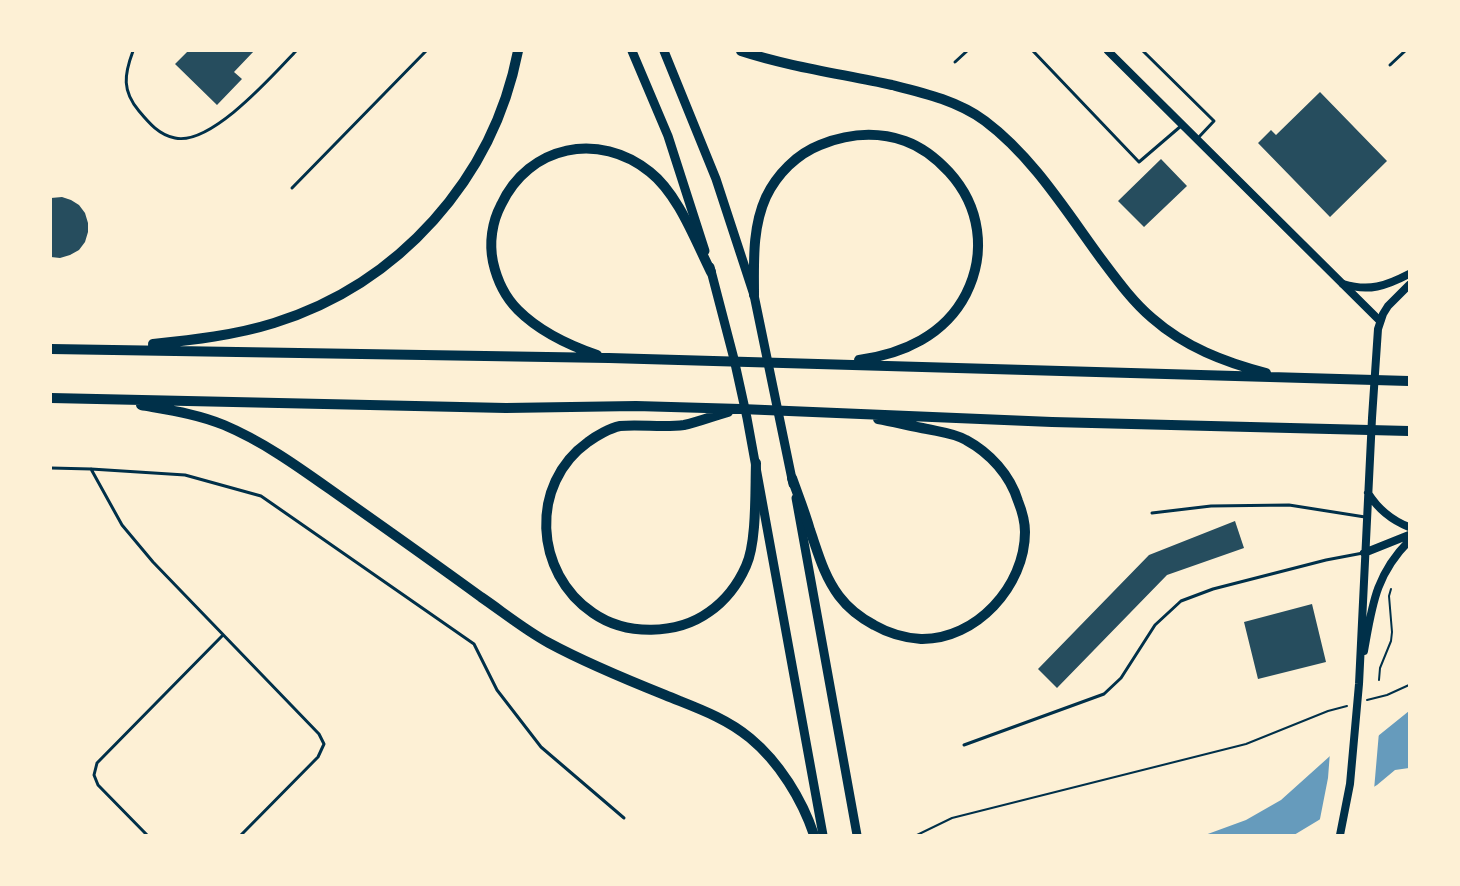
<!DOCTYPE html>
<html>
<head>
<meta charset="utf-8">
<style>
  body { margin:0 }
  #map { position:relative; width:1460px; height:886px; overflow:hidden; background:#fdf0d5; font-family:"Roboto Condensed",sans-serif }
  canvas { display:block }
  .frame { position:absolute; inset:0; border:52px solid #fdf0d5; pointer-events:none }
</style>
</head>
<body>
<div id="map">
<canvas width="1460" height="886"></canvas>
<div class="frame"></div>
</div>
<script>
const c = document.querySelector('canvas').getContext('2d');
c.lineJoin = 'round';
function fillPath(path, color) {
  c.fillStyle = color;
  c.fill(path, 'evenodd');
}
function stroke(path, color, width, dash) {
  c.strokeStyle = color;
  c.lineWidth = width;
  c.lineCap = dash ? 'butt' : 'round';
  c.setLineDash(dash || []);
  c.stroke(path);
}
fillPath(new Path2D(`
  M1409,711V768L1395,770L1377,785L1294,835H1205L1246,820L1281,800L1330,756L1378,736Z`), '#669bbc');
fillPath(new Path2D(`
  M1379,732L1374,790L1319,824L1328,778L1330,752Z`), '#fdf0d5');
fillPath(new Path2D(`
  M188,51H254L234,72L242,79L217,105L175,64Z
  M1320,92L1387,161L1330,217L1258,143L1271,130L1276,135Z
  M1161,159L1187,186L1144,227L1118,201Z
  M62,197L71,200L79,205L85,213L88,223V232L85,242L79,250L70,255L60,258L51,257V198Z
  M1235,521L1244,548L1167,575L1057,688L1038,669L1149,555Z
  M1312,604L1326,662L1258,679L1244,622Z`), '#264d5e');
stroke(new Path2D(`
  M1379,680L1380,668L1391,641L1392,632L1389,596L1391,589
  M1367,700L1387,695L1409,685
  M917,835L952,818L1246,744L1328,711L1347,706`), '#003049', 2);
stroke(new Path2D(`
  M133,51C124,75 122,91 139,111C149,123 159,135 175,138C211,146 273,75 296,51
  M1033,51L1139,162L1181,126
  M1143,51L1214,121L1198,138
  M955,62L967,51
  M1390,65L1405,51
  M292,188L426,51
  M51,468L91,469L185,475L261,496L474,644L497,690L541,747L624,818
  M91,469L122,525L153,562L319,734L324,744L318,757L241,835
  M1152,513L1211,506L1289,505L1365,517
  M964,745L1104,694L1121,678L1155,625L1181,601L1213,589L1326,560L1363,553
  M147,835L98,785L94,775L97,763L223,635`), '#003049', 3);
stroke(new Path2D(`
  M1108,51L1380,321`), '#003049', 8);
stroke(new Path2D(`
  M1343,284C1369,292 1386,286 1409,274
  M1368,493C1378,509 1391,520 1409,527
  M1364,553L1409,535
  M1364,651C1372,607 1375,575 1409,541
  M1340,835L1350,784L1359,684L1372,418L1378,329L1383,314L1388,306L1409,285`), '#003049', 8);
stroke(new Path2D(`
  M632,51L668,136L705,251
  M664,51L716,179L754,295L793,484
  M710,267L734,359L747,418L823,835
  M796,498L857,835`), '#003049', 9);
stroke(new Path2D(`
  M741,51C790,67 842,74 892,85C924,93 958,101 985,121C1033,157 1066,211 1102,260C1117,280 1133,302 1152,318C1185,347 1224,362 1266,373
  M754,295C754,262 752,228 766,197C777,174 797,154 820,145C847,134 876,131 905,141C922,147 936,158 949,172C980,206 987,252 966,294C945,335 903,354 859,360
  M153,344C193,340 236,335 274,323C399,284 493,179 518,51
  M51,349L609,358L1409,381
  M597,355C568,345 540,332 518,310C505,297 497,280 493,262C489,243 492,222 501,205C529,145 599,131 650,172C678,194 695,240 711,272
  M51,398L506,408L636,406L741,409L1052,422L1409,431
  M141,405C169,410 198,414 224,425C269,444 308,474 348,502C392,533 437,565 481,597C503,612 525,630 549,643C586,663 625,679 665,695C694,707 725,717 750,738C779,762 802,799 814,835
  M728,412C713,416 699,422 684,425C663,428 641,424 620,426C610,428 596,436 588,442C529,484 534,573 593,613C626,636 677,635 709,612C725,601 738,584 746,566C757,542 755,490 756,463
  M792,478C798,495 805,512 810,530C818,553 824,576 839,596C848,608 861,618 874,625C888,633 904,638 921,639C976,640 1025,586 1025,532C1025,521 1022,511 1018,501C1010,475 990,453 966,440C954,433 941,432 927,429C911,426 894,422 878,419`), '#003049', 10);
</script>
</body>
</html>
